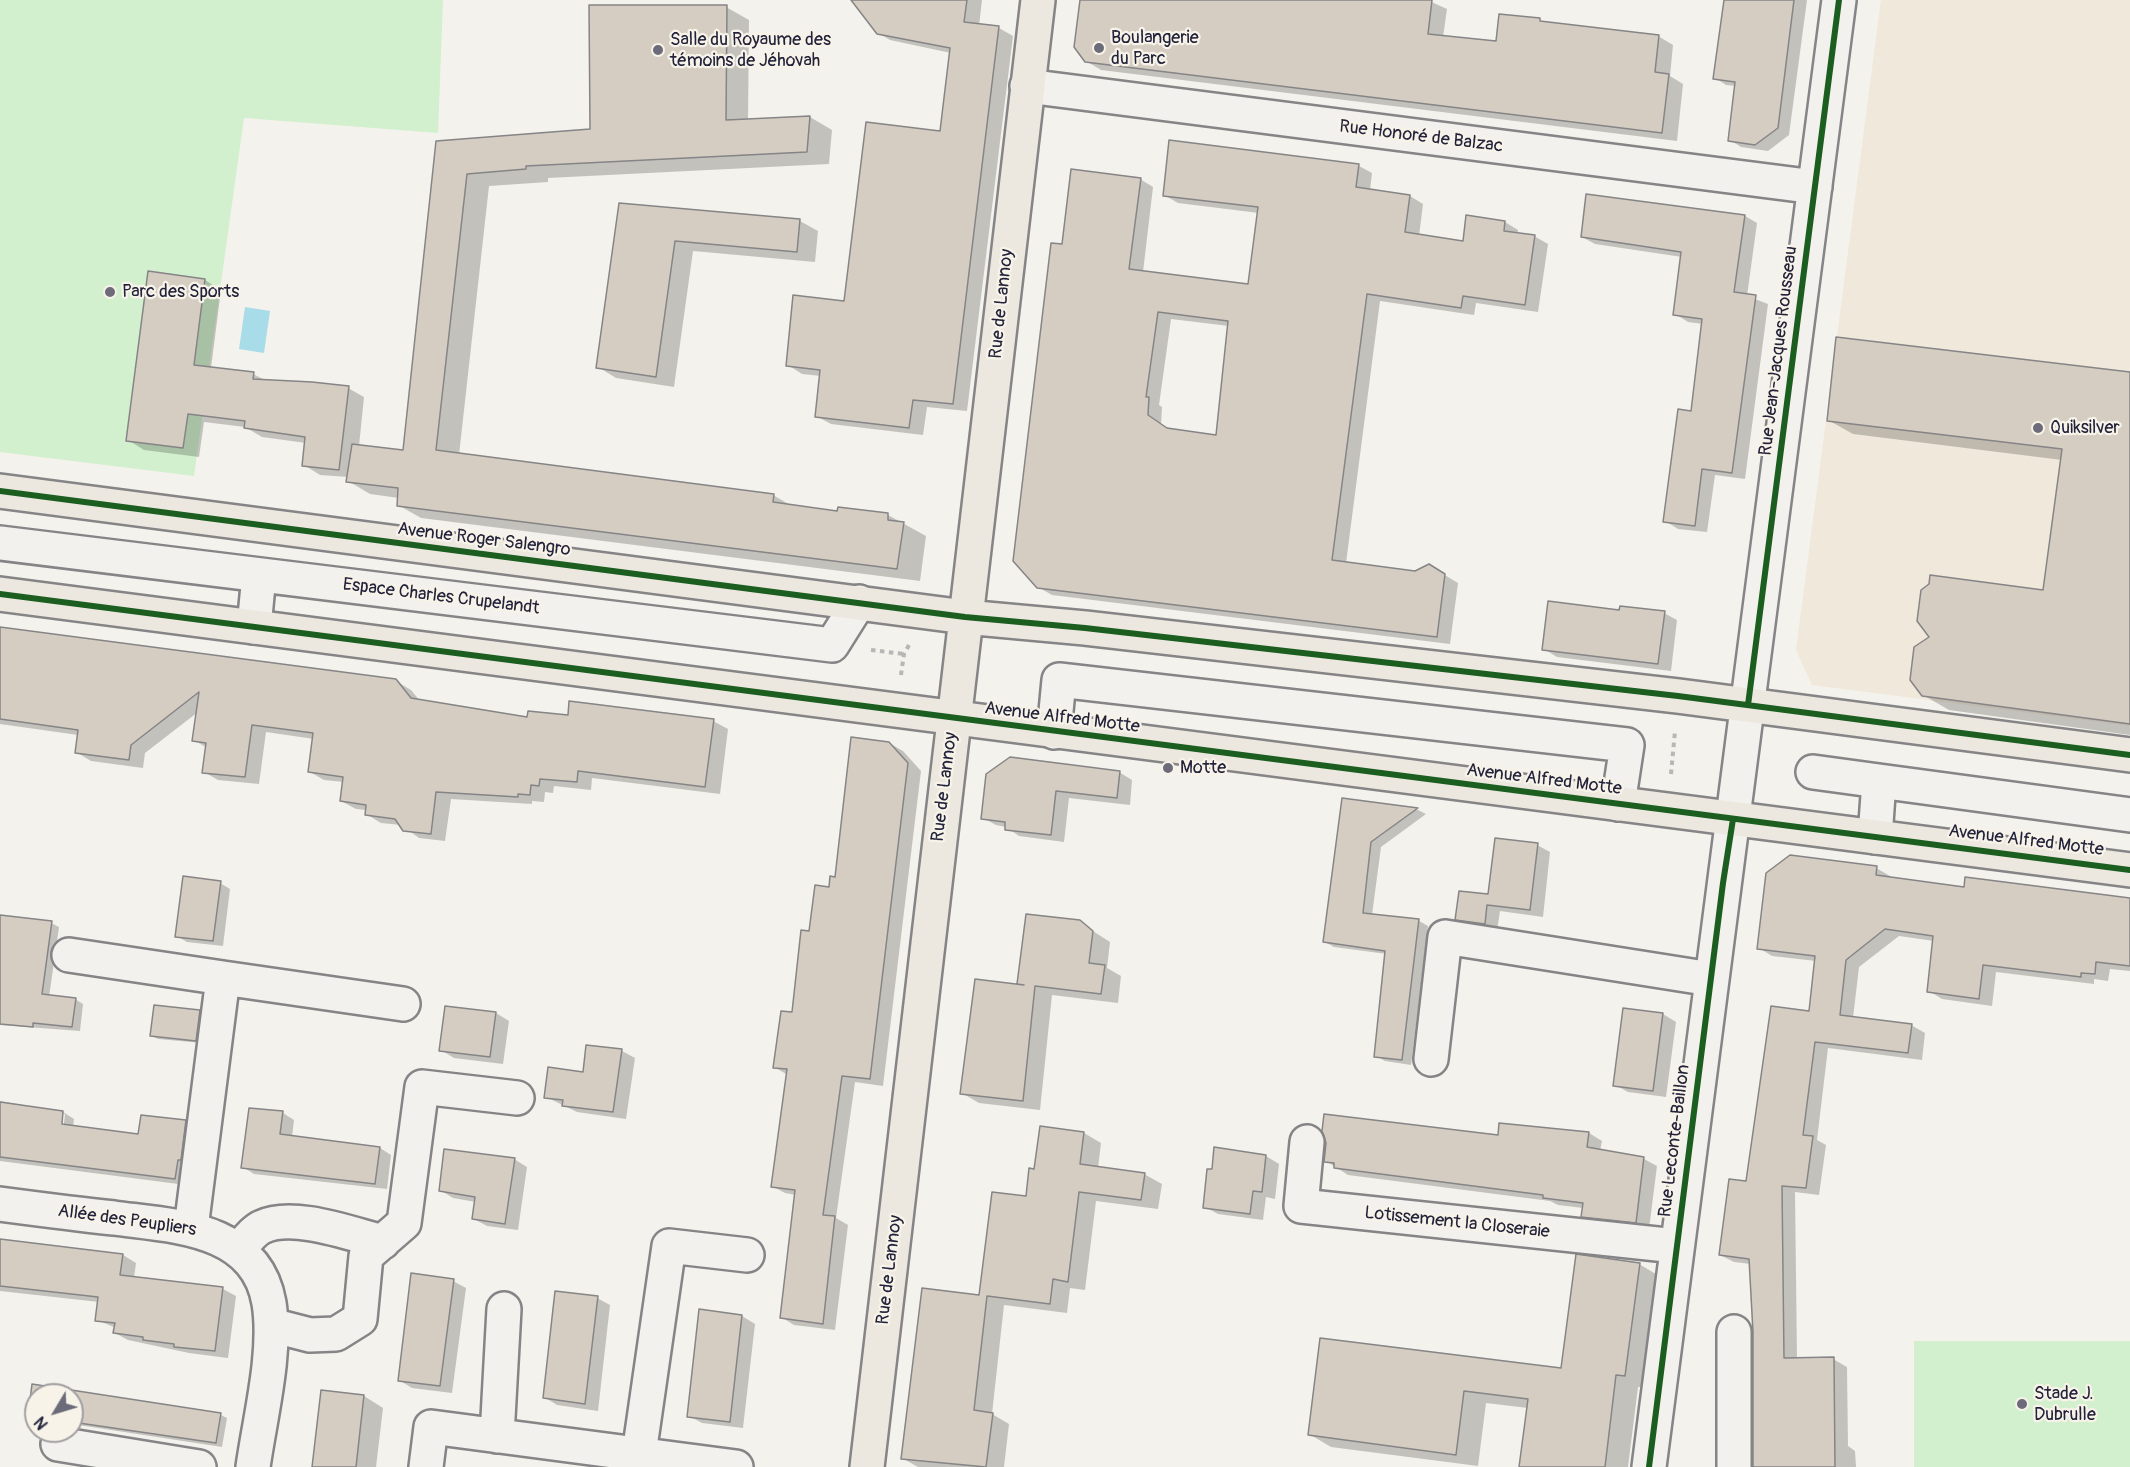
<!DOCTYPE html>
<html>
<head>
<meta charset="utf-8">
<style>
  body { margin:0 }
  #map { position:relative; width:2130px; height:1467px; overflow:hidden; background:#f4f2ec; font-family:Pangolin,sans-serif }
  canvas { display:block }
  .north { position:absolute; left:24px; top:1383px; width:60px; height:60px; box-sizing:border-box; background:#f7f3e8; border:2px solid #a29fa3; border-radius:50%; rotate:232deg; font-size:16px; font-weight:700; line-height:24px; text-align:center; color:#22223b }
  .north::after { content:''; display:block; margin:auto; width:21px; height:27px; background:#6c6b79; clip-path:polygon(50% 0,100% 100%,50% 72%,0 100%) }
</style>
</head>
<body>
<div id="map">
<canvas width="2130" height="1467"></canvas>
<div class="north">N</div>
</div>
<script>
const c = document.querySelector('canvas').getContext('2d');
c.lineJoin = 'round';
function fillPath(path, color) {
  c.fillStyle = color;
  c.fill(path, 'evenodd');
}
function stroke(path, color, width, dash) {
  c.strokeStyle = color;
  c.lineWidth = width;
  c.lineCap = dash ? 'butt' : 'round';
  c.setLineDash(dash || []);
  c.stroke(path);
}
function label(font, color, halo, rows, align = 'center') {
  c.font = font + ' Pangolin,sans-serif';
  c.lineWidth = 4.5;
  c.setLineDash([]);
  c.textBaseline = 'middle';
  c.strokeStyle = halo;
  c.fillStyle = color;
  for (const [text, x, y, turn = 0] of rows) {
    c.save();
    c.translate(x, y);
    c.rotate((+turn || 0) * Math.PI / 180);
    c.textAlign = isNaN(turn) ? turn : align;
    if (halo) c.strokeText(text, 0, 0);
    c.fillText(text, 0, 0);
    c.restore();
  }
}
fillPath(new Path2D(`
  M1881,0H2130V726L1812,685L1796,650Z`), '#f0e8da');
fillPath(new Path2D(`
  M0,0H443L438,133L244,118L194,476L0,452Z
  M1914,1341H2130V1467H1914Z`), '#d2f0cd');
fillPath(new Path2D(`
  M245,307L270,311L264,353L239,349Z`), '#a8dce8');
fillPath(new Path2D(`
  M861,0H982L979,26L999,28L1013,36L967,411L927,407L923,435L831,424L816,416L821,376L802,374L788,365L845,303L941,133L951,53L890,40L875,31Z
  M1082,0H1427L1447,9L1443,37L1497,43L1540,20L1547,24L1658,36L1673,45L1670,76L1683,84L1677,141L1101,70L1086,61Z
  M1725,0H1807L1789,135L1768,151L1741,147L1730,140L1736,86L1726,85L1715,78Z
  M726,7L749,20L748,121L810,117L832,130L829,164L548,178V182L489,186L459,455L773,495L792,506L838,513L888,515L926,536L920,581L421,518L398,505L399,498L370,494L348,481V477L320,475L304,465L306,443L262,437L245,427L204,422L199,457L144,450L128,440L205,280L221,290L211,368L253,374L267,381L348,388L364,397L359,446L405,452L438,143L591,131Z
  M1359,166L1372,173L1370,190L1410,196L1423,204L1419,236L1464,243L1505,222L1518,230V234L1534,236L1548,244L1538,312L1476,303L1474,315L1380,301L1346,563L1415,573L1443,574L1458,583L1450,644L1052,595L1038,587L1063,246L1140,179L1153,187L1143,272L1249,285L1259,213L1178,203L1164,195ZM1171,319L1229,326L1217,437L1170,430L1161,424L1162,407L1159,405Z
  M620,205L800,221L818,231L815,262L693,251L674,387L616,378L598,367Z
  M1745,216L1757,223L1747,296L1768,304L1745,479L1715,475L1707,532L1678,529L1665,521L1692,412L1703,324L1688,322L1675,314L1682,257L1595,244L1582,237Z
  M2130,374V735L1949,710L1923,695L2044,591L2062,460L1853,434L1828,420Z
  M1620,611L1664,613L1677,620L1671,671L1557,657L1544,649Z
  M0,629L396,681L411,690L420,701L529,719L569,717L713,721L728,729L720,794L592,778L591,790L554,786L553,793L545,792L544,802L532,801V804L451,799L445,841L419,838L401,825L381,823L366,814L367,810L356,809L341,801L344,782L324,780L310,772L314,739L266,732L259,784L218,780L204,772L207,748L194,740L198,712L145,753L143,768L91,761L76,752L78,735L0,724Z
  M889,743L903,751L921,771L883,1086L855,1082L836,1218L848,1225L835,1330L794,1325L781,1317L796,1195L785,1193L772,1186L788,1075L774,1067L793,1014L810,933L836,878Z
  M1119,772L1132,780L1130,805L1069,798L1064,842L1019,836L1006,827L996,825L983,818L987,775Z
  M1344,800L1418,810L1426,814L1381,847L1372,915L1419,921L1428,926L1411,1065L1385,1061L1376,1056L1387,954L1334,947L1325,942Z
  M1537,845L1550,852L1543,917L1500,911L1497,931L1470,926L1457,919L1489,896Z
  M1876,868L1890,876V879L1965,889L2130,899V971L2110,969L2108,981L2094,979V984L1996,972L1992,1006L1942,999L1929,991L1934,941L1899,936L1859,967L1853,1018L1911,1025L1925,1033L1922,1060L1828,1048L1817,1140L1826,1145L1819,1195L1795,1192L1797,1359H1833L1847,1367L1848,1446L1855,1451L1856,1467H1754L1751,1264L1734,1262L1720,1255L1810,1013L1816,961L1772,956L1759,948Z
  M220,883L230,889L223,946L187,942L177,936Z
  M0,917L51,923L59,927L49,997L75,999L83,1004L80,1031L0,1025Z
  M1079,922L1110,942L1107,968L1121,976L1118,1003L1052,995L1040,1110L979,1103L962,1093L1024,987L1018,983Z
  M200,1011L206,1015L202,1043L158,1039L152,1036Z
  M496,1013L509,1021L503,1064L454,1058L441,1050Z
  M1663,1014L1676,1022L1666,1097L1628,1092L1615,1085Z
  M587,1047L622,1051L635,1058L626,1119L577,1112L546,1097L584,1073Z
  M0,1101L63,1112L74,1119L73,1127L140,1135L185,1121L197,1128L186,1185L0,1161ZM62,1114H65L63,1132L60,1131Z
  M283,1113L294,1120L292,1137L380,1148L391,1155L387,1189L254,1174L243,1167Z
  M1084,1133L1101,1143L1098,1168L1144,1174L1162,1184L1158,1209L1096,1201L1085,1290L1070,1288L1067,1313L1004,1305L992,1414L1009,1424L1004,1467H918L902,1458L1027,1198L1035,1170Z
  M1589,1133L1602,1141L1600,1151L1644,1159L1657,1166L1649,1229L1595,1224L1582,1216L1583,1208L1558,1205L1550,1201L1348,1175L1326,1161L1499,1137Z
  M1266,1156L1279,1164L1275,1199L1266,1197L1263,1220L1218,1214L1205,1207Z
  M514,1159L527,1167L518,1230L487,1226L474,1219L476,1202L453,1198L440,1190Z
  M0,1241L123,1255L136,1263L134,1278L223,1289L236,1296L228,1358L189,1353L128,1340L115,1333L116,1328L97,1320L99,1302L0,1291Z
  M1639,1264L1661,1277L1646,1387H1638L1628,1467H1521L1528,1408L1486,1403L1478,1466L1331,1447L1309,1434L1321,1339L1562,1369Z
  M453,1281L466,1288L452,1393L412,1388L399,1380Z
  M597,1298L610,1305L598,1411L557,1405L544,1397Z
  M742,1316L755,1324L743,1428L702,1423L689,1416Z
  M34,1386L221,1415L227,1418L222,1447L72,1424V1395H36V1419L30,1416Z
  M364,1396L383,1408L376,1467H318Z`), '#0003');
const building = new Path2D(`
  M851,0H967L964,22L999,26L953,404L913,400L909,428L815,417L820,370L786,366L793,295L844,301L866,122L940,131L950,48L877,34Z
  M1080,0H1432L1428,34L1496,41L1499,14L1540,18V21L1659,35L1655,72L1669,74L1662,133L1085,62L1074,47Z
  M1724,0H1794L1778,128L1755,145L1728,141L1735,82L1713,79Z
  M589,5H727L726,120L810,116L807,152L526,166V169L467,174L436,450L774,494L773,502L837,511L838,507L888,513V520L904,522L897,569L397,506L398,488L346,482L352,444L403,450L436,141L590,129Z
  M1169,140L1359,164L1356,187L1410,195L1405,232L1463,241L1466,215L1505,221L1504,231L1535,235L1525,305L1463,296L1461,308L1367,294L1332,560L1415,571L1429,564L1445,574L1437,637L1037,588L1013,561L1051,243L1062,244L1071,169L1141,178L1129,269L1248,284L1258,207L1163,196ZM1158,312L1228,321L1216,435L1167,428L1148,415L1149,397H1146Z
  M1586,194L1745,215L1734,292L1756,295L1732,473L1702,469L1695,526L1663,522L1678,409L1691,411L1702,319L1673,315L1681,252L1581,237Z
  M619,203L800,219L797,252L675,241L656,377L596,368Z
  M148,271L205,279L194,365L254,372L253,379L312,382L349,386L339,470L302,466L305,437L244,428L245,421L188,414L183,448L126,441Z
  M1836,337L2130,372V724L1922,696L1910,680L1914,647L1929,637L1917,621L1921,590L1929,584L1930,575L2043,590L2062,449L1827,421Z
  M1548,601L1619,610L1620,606L1665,611L1658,664L1542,650Z
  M0,627L396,679L411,698L527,717L528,711L568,715L569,701L714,719L705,787L578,771L577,782L540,779L539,786L531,785L530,795L518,794V797L436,792L431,834L403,831L395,819L365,815L366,805L340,801L343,777L308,772L313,733L252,725L245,777L202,773L206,743L192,741L199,692L131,745L129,760L75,753L78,730L0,719Z
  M851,737L889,742L908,763L870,1079L842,1076L823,1215L835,1216L823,1324L780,1318L795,1190L771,1187L787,1069L773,1068L781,1011L792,1012L801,930L809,931L815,885L829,887L830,876L835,877Z
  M1010,757L1120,771L1117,798L1056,791L1051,835L1005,830V822L981,819L986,774Z
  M1342,798L1418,808L1371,842L1363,913L1419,919L1402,1060L1374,1057L1385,951L1323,942Z
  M1495,838L1538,843L1530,910L1487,905L1485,924L1455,920L1459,891L1488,894Z
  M1790,855L1877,866L1876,875L1964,887L1965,877L2130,898V966L2096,962L2095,974L2081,973V977L1983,965L1979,999L1927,992L1933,936L1885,929L1846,960L1840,1015L1912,1024L1908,1053L1815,1042L1803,1135L1813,1136L1806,1188L1782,1186L1784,1358L1834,1357L1835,1467H1753V1332L1749,1259L1719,1255L1729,1179L1746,1181L1771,1006L1809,1011L1815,956L1757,949L1766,873Z
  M183,876L221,881L213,941L175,937Z
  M1026,914L1080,920L1093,931L1089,963L1105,965L1101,994L1035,986L1023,1101L960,1094L975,979L1024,985L1017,984Z
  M0,915L52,921L42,994L76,998L72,1027L33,1023V1027L0,1024Z
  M154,1005L200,1010L196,1041L150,1036Z
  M445,1006L496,1012L490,1057L439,1051Z
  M1623,1008L1663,1013L1653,1091L1613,1086Z
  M586,1045L622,1049L613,1112L562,1106L563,1100L544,1098L548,1067L583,1072Z
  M0,1102L63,1111L62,1124L138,1134L141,1115L186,1120L181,1160H178L175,1179L0,1157Z
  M249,1108L283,1111L280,1134L380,1147L375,1184L241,1168Z
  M1324,1114L1498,1135L1499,1123L1589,1132L1587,1147L1644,1157L1636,1223L1581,1217L1583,1203L1543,1198V1195L1334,1168V1163L1324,1162L1326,1143L1322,1131Z
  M1040,1126L1084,1132L1080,1164L1145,1173L1141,1200L1079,1192L1068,1282L1053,1279L1050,1304L987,1296L974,1410L993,1413L986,1467L901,1459L922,1288L979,1295L992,1192L1026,1196L1029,1168L1034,1169Z
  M1214,1147L1266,1155L1262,1192L1253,1191L1250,1214L1203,1208L1207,1169H1212Z
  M444,1149L515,1158L505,1224L472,1219L475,1197L439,1191Z
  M0,1239L123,1254L120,1275L223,1287L215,1351L174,1347V1344L143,1340V1337L113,1333L115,1323L95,1321L98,1297L0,1286Z
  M1576,1254L1640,1263L1625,1376L1616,1375L1605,1467H1519L1528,1399L1464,1391L1456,1455L1308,1435L1320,1338L1561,1368Z
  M411,1273L454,1279L440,1386L398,1381Z
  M555,1291L598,1296L585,1404L543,1398Z
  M699,1309L742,1315L730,1422L687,1417Z
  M32,1384L221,1413L216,1443L72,1422V1395H36V1417L28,1416Z
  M321,1390L364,1395L356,1467H312Z`);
fillPath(building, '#d5cdc2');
stroke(building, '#858486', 1.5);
const minor = new Path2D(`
  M1027,86L1815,187
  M0,543L832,645L859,602
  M254,627L259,575
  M1054,732L1059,680L1627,745L1618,804
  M1813,772L1879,781
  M1875,837L1879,781L2130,815
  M69,955L223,978L191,1228
  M223,978L403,1004
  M1431,1059L1445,937L1711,979
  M1307,1142L1301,1206L1676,1246
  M0,1204C38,1209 76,1214 114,1218C173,1226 256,1227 269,1303C277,1353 260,1417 253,1467
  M238,1250C245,1243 253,1231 262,1227C293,1212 351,1234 383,1242
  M271,1325L310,1335L336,1334L360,1319L366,1256L404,1223L422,1087L517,1098
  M1734,1332V1467
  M497,1436L504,1309
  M58,1444L199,1467
  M639,1454L669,1246L747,1255
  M426,1467L431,1427L736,1467
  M1649,1467C1710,978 1777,489 1839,0`);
const major = new Path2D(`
  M0,491L965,617L1085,628L1678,696L2130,755
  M0,594L2130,870
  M867,1467L1038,0`);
stroke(minor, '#858486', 38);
stroke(major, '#858486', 38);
stroke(new Path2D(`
  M871,650L904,654
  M901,675L904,654L909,645
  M1671,774L1675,731`), '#b8b6b6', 4, [4.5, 4.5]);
stroke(minor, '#f2f1ed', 33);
stroke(major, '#ede8df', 33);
stroke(new Path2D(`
  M0,491L965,617L1085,628L1678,696L2130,755
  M0,594L2130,870
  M1748,705L1839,0
  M1649,1467L1723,883L1733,819`), '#1b5e20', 6);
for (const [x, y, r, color] of [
  [1099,48,6,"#6c6b79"],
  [658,50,6,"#6c6b79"],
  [110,292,6,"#6c6b79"],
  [2038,428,6,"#6c6b79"],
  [1168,768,6,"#6c6b79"],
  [2022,1404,6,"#6c6b79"]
]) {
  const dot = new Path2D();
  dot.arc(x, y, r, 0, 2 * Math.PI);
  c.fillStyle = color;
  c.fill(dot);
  stroke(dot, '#f7f3e8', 2);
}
label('18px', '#22223b', '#f7f3e8', [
  ["Boulangerie",1111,38],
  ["du Parc",1111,59],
  ["Salle du Royaume des",670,40],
  ["témoins de Jéhovah",670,61],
  ["Parc des Sports",122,292],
  ["Quiksilver",2050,428],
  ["Motte",1180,768],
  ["Stade J.",2034,1394],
  ["Dubrulle",2034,1415]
], 'left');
label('18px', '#22223b', '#f7f3e8', [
  ["Rue Honoré de Balzac",1421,137,7],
  ["Rue de Lannoy",1002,304,-84],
  ["Rue Jean-Jacques Rousseau",1779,351,-83],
  ["Avenue Roger Salengro",484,540,7],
  ["Espace Charles Crupelandt",441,597,7],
  ["Avenue Alfred Motte",1062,718,7],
  ["Avenue Alfred Motte",1544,780,7],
  ["Rue de Lannoy",945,787,-83],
  ["Avenue Alfred Motte",2026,841,7],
  ["Rue Leconte-Baillon",1675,1141,-83],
  ["Allée des Peupliers",127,1221,8],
  ["Lotissement la Closeraie",1457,1223,6],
  ["Rue de Lannoy",890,1270,-83]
]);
</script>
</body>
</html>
